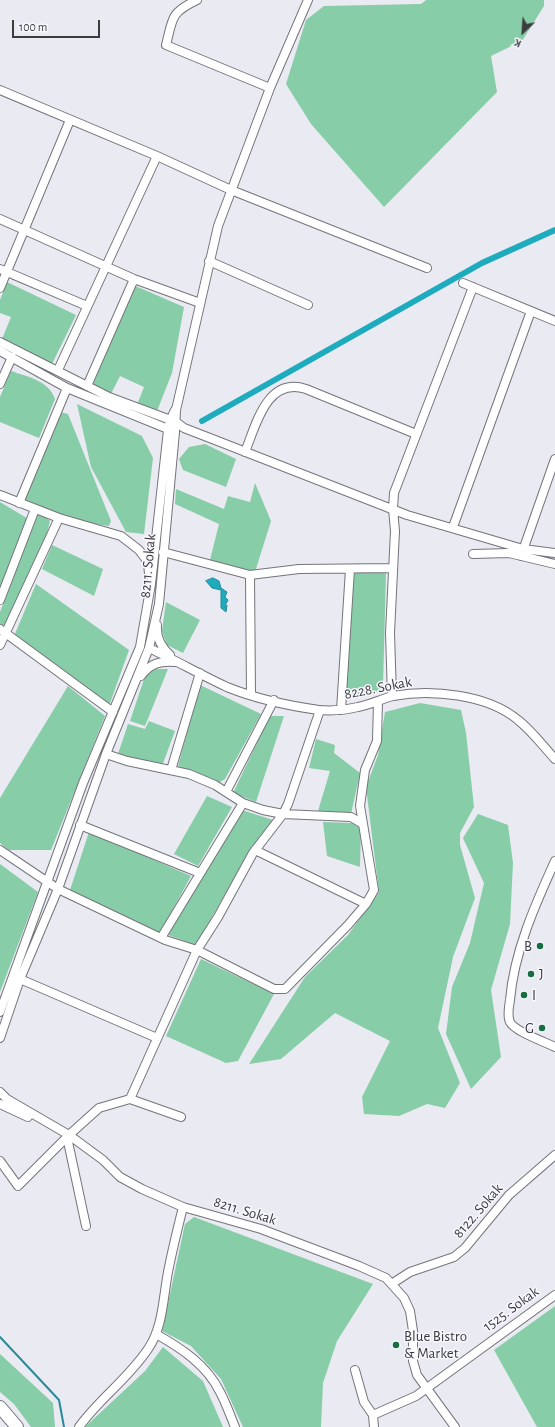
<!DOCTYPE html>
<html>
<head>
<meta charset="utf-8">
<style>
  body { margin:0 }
  #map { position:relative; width:555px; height:1427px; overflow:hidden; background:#e9eaf2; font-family:"Alegreya Sans",sans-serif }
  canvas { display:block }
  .north { position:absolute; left:503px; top:12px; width:40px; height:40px; -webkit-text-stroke:3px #f7f7fe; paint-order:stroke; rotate:205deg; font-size:11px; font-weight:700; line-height:16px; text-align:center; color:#3c3c3f }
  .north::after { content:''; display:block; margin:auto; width:14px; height:18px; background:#3c3c3f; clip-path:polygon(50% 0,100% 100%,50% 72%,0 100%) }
  .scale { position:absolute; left:12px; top:20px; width:88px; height:18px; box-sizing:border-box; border:2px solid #3c3c3f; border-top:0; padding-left:5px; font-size:12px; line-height:14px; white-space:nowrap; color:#3c3c3f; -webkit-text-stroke:3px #f7f7fe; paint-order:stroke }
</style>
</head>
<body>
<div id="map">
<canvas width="555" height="1427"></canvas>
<div class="north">K</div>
<div class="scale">100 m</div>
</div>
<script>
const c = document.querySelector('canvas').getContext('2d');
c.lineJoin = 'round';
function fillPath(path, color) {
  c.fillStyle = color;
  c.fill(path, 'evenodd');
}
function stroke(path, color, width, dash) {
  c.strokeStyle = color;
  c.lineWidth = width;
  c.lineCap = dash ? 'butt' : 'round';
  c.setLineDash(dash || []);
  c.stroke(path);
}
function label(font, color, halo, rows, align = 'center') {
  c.font = font + ' "Alegreya Sans",sans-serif';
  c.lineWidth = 3;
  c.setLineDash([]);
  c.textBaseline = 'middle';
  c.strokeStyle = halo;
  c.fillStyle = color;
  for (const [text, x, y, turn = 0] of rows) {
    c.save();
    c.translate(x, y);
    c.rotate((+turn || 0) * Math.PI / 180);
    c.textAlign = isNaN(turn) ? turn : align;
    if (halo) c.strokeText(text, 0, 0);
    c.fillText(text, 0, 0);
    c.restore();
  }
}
fillPath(new Path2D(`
  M426,0H544V6L522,41L491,56L497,92L384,207L311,124L286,84L306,20L324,6L421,4Z
  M7,282L76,315L52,364L2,339L11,317L0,313V300Z
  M133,285L184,307L172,373L157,411L137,405L144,387L120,376L111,394L93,385Z
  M11,371C28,377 48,380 55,399L39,438L0,422V397Z
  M77,404L142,436L153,458L144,534L126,532L91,467Z
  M60,412L68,414L111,521L109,526L75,521L21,503Z
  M205,444L236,459L226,487L183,470L179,459L189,447Z
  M255,483L271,521L255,572L210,560L219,524L175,504L176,489L224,509L228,496L250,502Z
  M0,502L30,520L0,591Z
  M38,514L44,516L50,521L47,534L6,628L0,624V612Z
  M52,545L103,569L94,596L42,569Z
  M386,572L383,686L381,690L343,700L354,573Z
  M36,584L129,650L109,706L14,636Z
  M166,602L200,620L183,653L167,645L162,631Z
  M151,669H168L145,726L130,721L146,673Z
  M200,685L261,714L225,779L218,783L178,766Z
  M68,686L105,716L51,850H9L0,843V798Z
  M420,703L461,710L466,733L474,807L460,833V845L475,898L453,957L438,1028L460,1083L445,1108L427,1104L399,1116L364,1114L362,1097L390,1041L335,1013L281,1059L249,1064L305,977L348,935L379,892L366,787L378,755L385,712Z
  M270,716H284L256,802L233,793Z
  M149,721L175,731L162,766L118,754L128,724L145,729Z
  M316,739L335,745L334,753L360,773L351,814L318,811L330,771L309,768Z
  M207,796L232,807L198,866L174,854Z
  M242,810L273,820L252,847L196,945L168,935Z
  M478,814L508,825L513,863L510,924L491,990L501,1057L471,1089L446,1034L452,987L470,943L484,883L463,838Z
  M323,822L352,823L361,829L360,867L327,856Z
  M89,832L191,876L160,933L70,890Z
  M0,864L38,892L0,992Z
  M201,959L274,994L238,1061L226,1063L166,1036Z
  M194,1217L373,1284L337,1341L323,1383L321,1427H243L221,1379L191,1346L162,1331L185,1224Z
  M555,1306V1427H537L494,1350Z
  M163,1347L203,1381L223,1427H85L145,1371Z
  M0,1354L53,1403L55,1427H31L14,1404L0,1392Z`), '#87cda7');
const water = new Path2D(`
  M213,578L219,581L221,588L227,592L225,597L228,600L225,606V608L227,605L226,612L221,608V590L212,588L206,581Z`);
fillPath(water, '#1eabbe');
stroke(water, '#278a98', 1);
stroke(new Path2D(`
  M0,1337L59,1400L64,1427`), '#278a98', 2);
stroke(new Path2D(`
  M202,421L482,263L555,230`), '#1eabbe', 6);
const minor = new Path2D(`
  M270,88L308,0
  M0,90L157,156L231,190L427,268
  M0,219L134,279L200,303
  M209,261L308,305
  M0,269L87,306
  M463,283L555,321
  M0,288L70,120
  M0,342L109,397L176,422L184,428L215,440L407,515L523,549L555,553
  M0,351L67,388L173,431
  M58,370L157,156
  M0,384L12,357
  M87,386L134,279
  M245,452C256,425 267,376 306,389L416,434
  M0,495L59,518L121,536L139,550L148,562L149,574
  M19,503L67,388
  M453,527L531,311
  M163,552L250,575L299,569L393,568
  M473,554L509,553L555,564
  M521,556L555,459
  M250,575L251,694
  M0,600L35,509
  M157,625C156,637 161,647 170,655
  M0,629L113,712
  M0,645L59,518
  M149,648C175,660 201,675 227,687C254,698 290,706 319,710C331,711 346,710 358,707C370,705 381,699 393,696C431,689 487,694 518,720C532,731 543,746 555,759
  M141,676C150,663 160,661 175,662
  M392,696L390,633L395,531L393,509L394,493L473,287
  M341,710L350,569
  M106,754L127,761L189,774L215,785L243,803L263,810L283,814L351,817L363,824L374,890L366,904
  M171,770L200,673
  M226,792L274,700
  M363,824L360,806L365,770L377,741L378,701
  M80,825L200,873
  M0,850L58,889L165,940L197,950L274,989H285L348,925L366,904L255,850
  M555,861C535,905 514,952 510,1000C509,1006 507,1016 510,1022C514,1031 545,1042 555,1047
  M161,938L243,803
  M20,979L157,1038
  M0,1012L83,783L140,647L151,584L168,430L170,421L175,410
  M0,1038L20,979L58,889L106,754L149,648L159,604L175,432L176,410L218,226L270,88L166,45C173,18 170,13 197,0
  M0,1092L7,1099L69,1135L103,1160L120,1177L142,1189L183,1207L261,1229L359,1266L386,1278L404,1298L410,1311L413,1331V1361L417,1375L455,1427
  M130,1099L181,1117
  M0,1104L28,1117
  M69,1135L99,1108L130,1099L197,950L218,917L253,853L283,814L288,804L320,710
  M67,1137L86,1226
  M0,1161L18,1186L67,1137
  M393,1283L410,1272L454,1257L465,1248L509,1195L555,1155
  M156,1334C181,1348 207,1365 220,1392C226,1403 230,1415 235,1427
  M355,1370L364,1402L373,1415
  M79,1427C99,1399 128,1379 148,1349C164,1326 163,1294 169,1267C173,1247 178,1227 183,1207
  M374,1427L373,1415L416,1396L555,1295`);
const highway = new Path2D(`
  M0,1407L17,1427`);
stroke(minor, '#74747c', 10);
stroke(highway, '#74747c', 14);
stroke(minor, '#fff', 8);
stroke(highway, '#fff', 12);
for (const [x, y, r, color] of [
  [540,946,4,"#176d3f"],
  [531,974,4,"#176d3f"],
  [524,995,4,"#176d3f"],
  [542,1028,4,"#176d3f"],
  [396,1345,4,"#176d3f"]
]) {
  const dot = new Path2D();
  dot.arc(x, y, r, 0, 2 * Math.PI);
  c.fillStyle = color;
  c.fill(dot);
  stroke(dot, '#f7f7fe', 1.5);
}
label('15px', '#3c3c3f', '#f7f7fe', [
  ["8211. Sokak",148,566,-85],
  ["8228. Sokak",378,688,-11],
  ["8211. Sokak",245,1211,17],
  ["8122. Sokak",478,1211,-49],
  ["1525. Sokak",511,1309,-36]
]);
label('15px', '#3c3c3f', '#f7f7fe', [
  ["B",532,946,"right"],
  ["J",539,974],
  ["I",532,995],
  ["G",534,1028,"right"],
  ["Blue Bistro",404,1336],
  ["& Market",404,1353]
], 'left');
</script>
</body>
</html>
